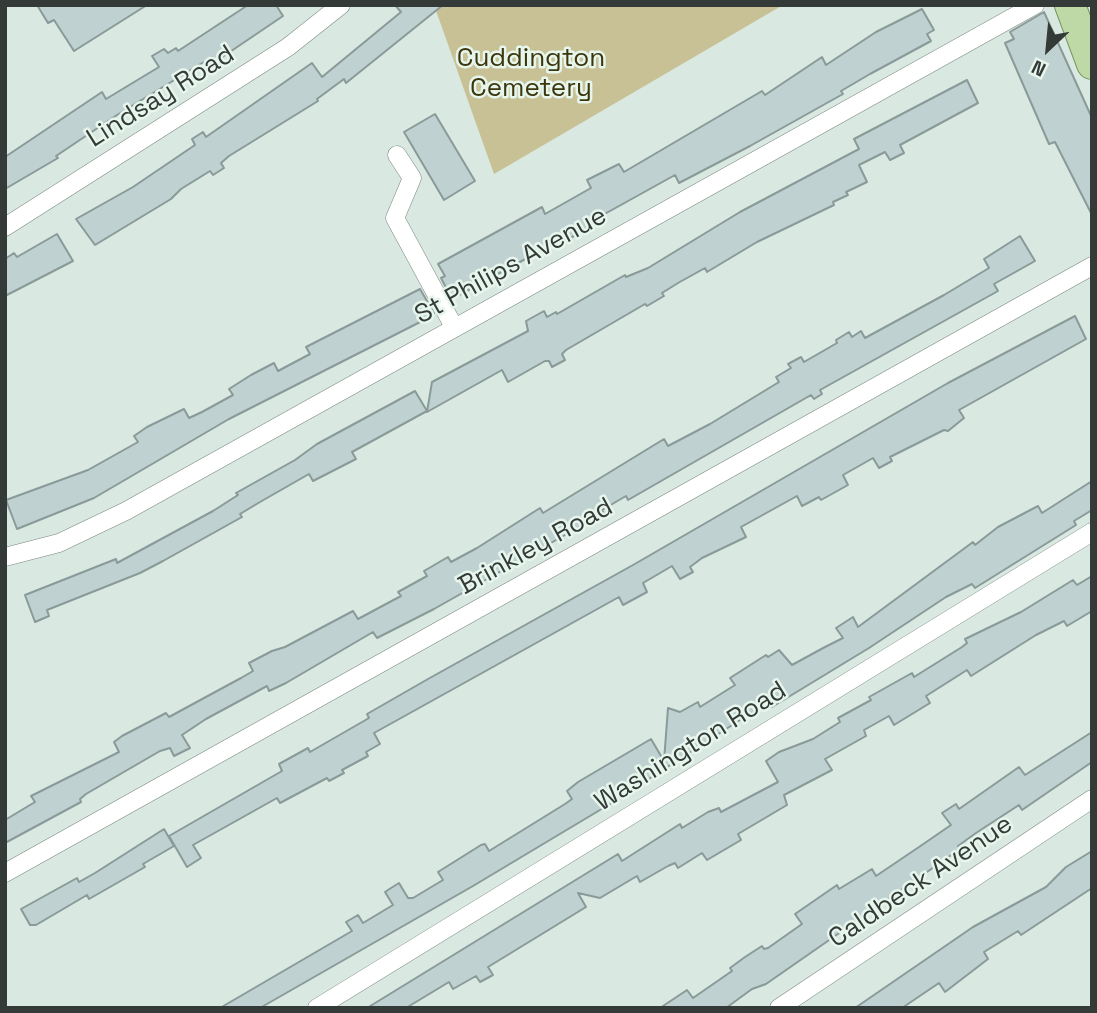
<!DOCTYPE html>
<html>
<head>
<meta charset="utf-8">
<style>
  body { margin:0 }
  #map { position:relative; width:1097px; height:1013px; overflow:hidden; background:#d9e8e0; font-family:"Space Grotesk",sans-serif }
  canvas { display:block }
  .frame { position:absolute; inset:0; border:7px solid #343a37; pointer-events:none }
  .north { position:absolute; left:1013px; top:14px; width:70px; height:70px; -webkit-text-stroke:5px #e6f6ed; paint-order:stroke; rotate:206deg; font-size:19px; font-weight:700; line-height:28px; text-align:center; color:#343a37 }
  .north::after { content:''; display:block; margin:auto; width:24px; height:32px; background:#343a37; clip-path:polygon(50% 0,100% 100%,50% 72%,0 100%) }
</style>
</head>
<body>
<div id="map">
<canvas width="1097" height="1013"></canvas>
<div class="frame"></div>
<div class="north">N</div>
</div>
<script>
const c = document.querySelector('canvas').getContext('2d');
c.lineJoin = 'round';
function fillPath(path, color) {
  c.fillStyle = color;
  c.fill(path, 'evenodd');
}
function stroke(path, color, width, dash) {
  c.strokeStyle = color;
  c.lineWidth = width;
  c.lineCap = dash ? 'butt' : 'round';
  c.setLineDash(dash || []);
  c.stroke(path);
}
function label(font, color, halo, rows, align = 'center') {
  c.font = font + ' "Space Grotesk",sans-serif';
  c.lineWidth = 5;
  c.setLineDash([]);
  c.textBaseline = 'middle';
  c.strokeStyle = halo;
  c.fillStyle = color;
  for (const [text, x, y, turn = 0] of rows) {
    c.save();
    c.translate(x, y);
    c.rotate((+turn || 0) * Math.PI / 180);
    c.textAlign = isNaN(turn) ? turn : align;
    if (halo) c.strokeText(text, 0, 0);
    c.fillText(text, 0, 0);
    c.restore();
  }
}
fillPath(new Path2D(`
  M434,5H783L494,174Z`), '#c8c196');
const building = new Path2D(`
  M37,5H147L74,51L54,20L48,23Z
  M248,5H276L283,16L215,62L212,57L117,115L56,156L58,158L5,189V157L102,92L106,99L159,67L152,56L164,49L168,53L176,48L178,51Z
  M395,5H443L346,83L344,79L317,99L318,101L229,156L221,163L224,168L213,175L210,171L181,189L171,199L95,245L76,219L133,187L195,145L192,139L203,132L206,137L312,63L322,77L401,12Z
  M922,9L934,30L927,34L931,41L870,74L841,91L843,94L750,146L679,183L675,175L601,216L603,220L565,241L564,238L452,299L441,278L445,276L438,264L542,207L545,214L591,188L587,180L619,164L624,172L762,91L765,95L822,57L826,65L876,32Z
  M1044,12L1092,118V215L1055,142L1049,144L1005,43L1014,39L1010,32Z
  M967,80L978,103L900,145L904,153L890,160L885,152L859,165L867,182L846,192L848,195L833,202L834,205L757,242L707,272L705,268L678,283L662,293L664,296L647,306L645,304L566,350L562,354L565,360L552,367L549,361H545L508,382L502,370L427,412L432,382L528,331L526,321L544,311L547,317L556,312L557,314L625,275L626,277L648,268L740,212L859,149L854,139Z
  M435,114L475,181L444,200L404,132Z
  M57,234L73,261L5,296V259L14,253L17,257Z
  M1020,236L1035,261L994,284L998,291L820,390L822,394L814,399L811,395L628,500L626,496L602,510L604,513L434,609L377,638L373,632L286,683L269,691L267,686L206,719L182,735L190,748L174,756L170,748L160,751L86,794L80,799L81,802L5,843V820L35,802L31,796L119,752L114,742L122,736L166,713L169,717L241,678L253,671L249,663L272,651L285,647L353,611L358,619L401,596L398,592L427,576L424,571L448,557L451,562L477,548L540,508L543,513L664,439L668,446L710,424L779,382L776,377L791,368L788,364L801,357L804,362L837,343L836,340L849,332L852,337L861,331L865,338L944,295L989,268L984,259Z
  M420,289L434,313L430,317L229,419L94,498L17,529L6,500L88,470L138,442L134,436L147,427L184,409L189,418L202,412L233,395L229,389L251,375L274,363L278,371L310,354L306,347Z
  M1075,316L1086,339L959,410L964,418L948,431L944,430L890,457L892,461L879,468L873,458L843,475L848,485L821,500L819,497L802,506L797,496L741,527L746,537L702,558L690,567L693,572L680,579L672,566L643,583L647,592L623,605L619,597L374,733L380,744L366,752L368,756L342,770L344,773L329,781L327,778L280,803L277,798L193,845L201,858L187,867L169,836L282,771L279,764L308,748L310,752L369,718L367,714L428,679L633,565L948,383Z
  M415,391L427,411L352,452L356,459L313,481L309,474L260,502L240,514L242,517L163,561L140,573L47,610L49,616L35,622L25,595L116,559L117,563L213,511L238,495L236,493L295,460L317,444Z
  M1092,481V510L1074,521L1076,525L975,588L972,584L946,597L869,648L772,707L770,703L740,720L610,804L473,886L260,1008H220L352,931L346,922L358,915L363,923L393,905L385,892L391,888L399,883L408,898H413L443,880L438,872L481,845L485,844L489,851L565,804L572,799L567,791L578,782L651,739L664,761L668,708L680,712L698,702L700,707L735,685L730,678L766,655L768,657L779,650L792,665L825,647L843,638L836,628L853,617L858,627L973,542L975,545L998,527L1038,506L1042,513Z
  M1092,576V611L1067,626L1064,621L1036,635L971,676L967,670L926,696L930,703L894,725L889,716L864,730L866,736L825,759L832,770L784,795L787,805L738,834L741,840L707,860L702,853L678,868L675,863L668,866L640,882L637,876L600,898L578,893L586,907L488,967L493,975L480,982L476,976L453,989L449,982L406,1008H367L618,854L622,861L680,824L682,828L708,812L719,808L721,812L778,782L766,761L779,752L813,739L840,722L838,718L871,700L869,697L912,673L914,677L962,647L967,643L965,639L1021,612L1073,580L1077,585Z
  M1092,732V762L1022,810L1019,805L976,833L958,846L960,849L766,984L752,989L726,1008H660L687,990L693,998L732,971L730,968L745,957L762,946L764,949L768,948L802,924L795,914L837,885L839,889L872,869L876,876L919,847L951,825L942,813L956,804L959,809L1019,767L1025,775Z
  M164,829L174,846L143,864L145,867L89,899L87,895L36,925H30L21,909L77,878L79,882L95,873Z
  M1092,851V888L1021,935L1018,931L984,952L988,959L945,992L939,983L902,1008H855L973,927L1046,887L1066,867Z`);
fillPath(building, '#bfd1d0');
stroke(building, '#899a99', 2);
const minor = new Path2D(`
  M397,155L412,178L395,218L454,327
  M5,227L288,47L341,5
  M5,557L59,543L126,511L1035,5
  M5,873L1092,266
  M317,1008L1092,532
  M779,1008L1092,799`);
const primary = new Path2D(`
  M1070,5L1092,64`);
stroke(minor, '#7a8880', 19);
stroke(primary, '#729059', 32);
stroke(minor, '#fff', 18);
stroke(primary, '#bfd9a6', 30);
label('26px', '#3d360c', '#e6f6ed', [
  ["Cuddington",531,59],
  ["Cemetery",531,89]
]);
label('26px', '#343a37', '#e6f6ed', [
  ["Lindsay Road",161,97,-32],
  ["St Philips Avenue",511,266,-29],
  ["Brinkley Road",536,547,-29],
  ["Washington Road",691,747,-32],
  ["Caldbeck Avenue",921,882,-34]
]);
</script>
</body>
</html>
